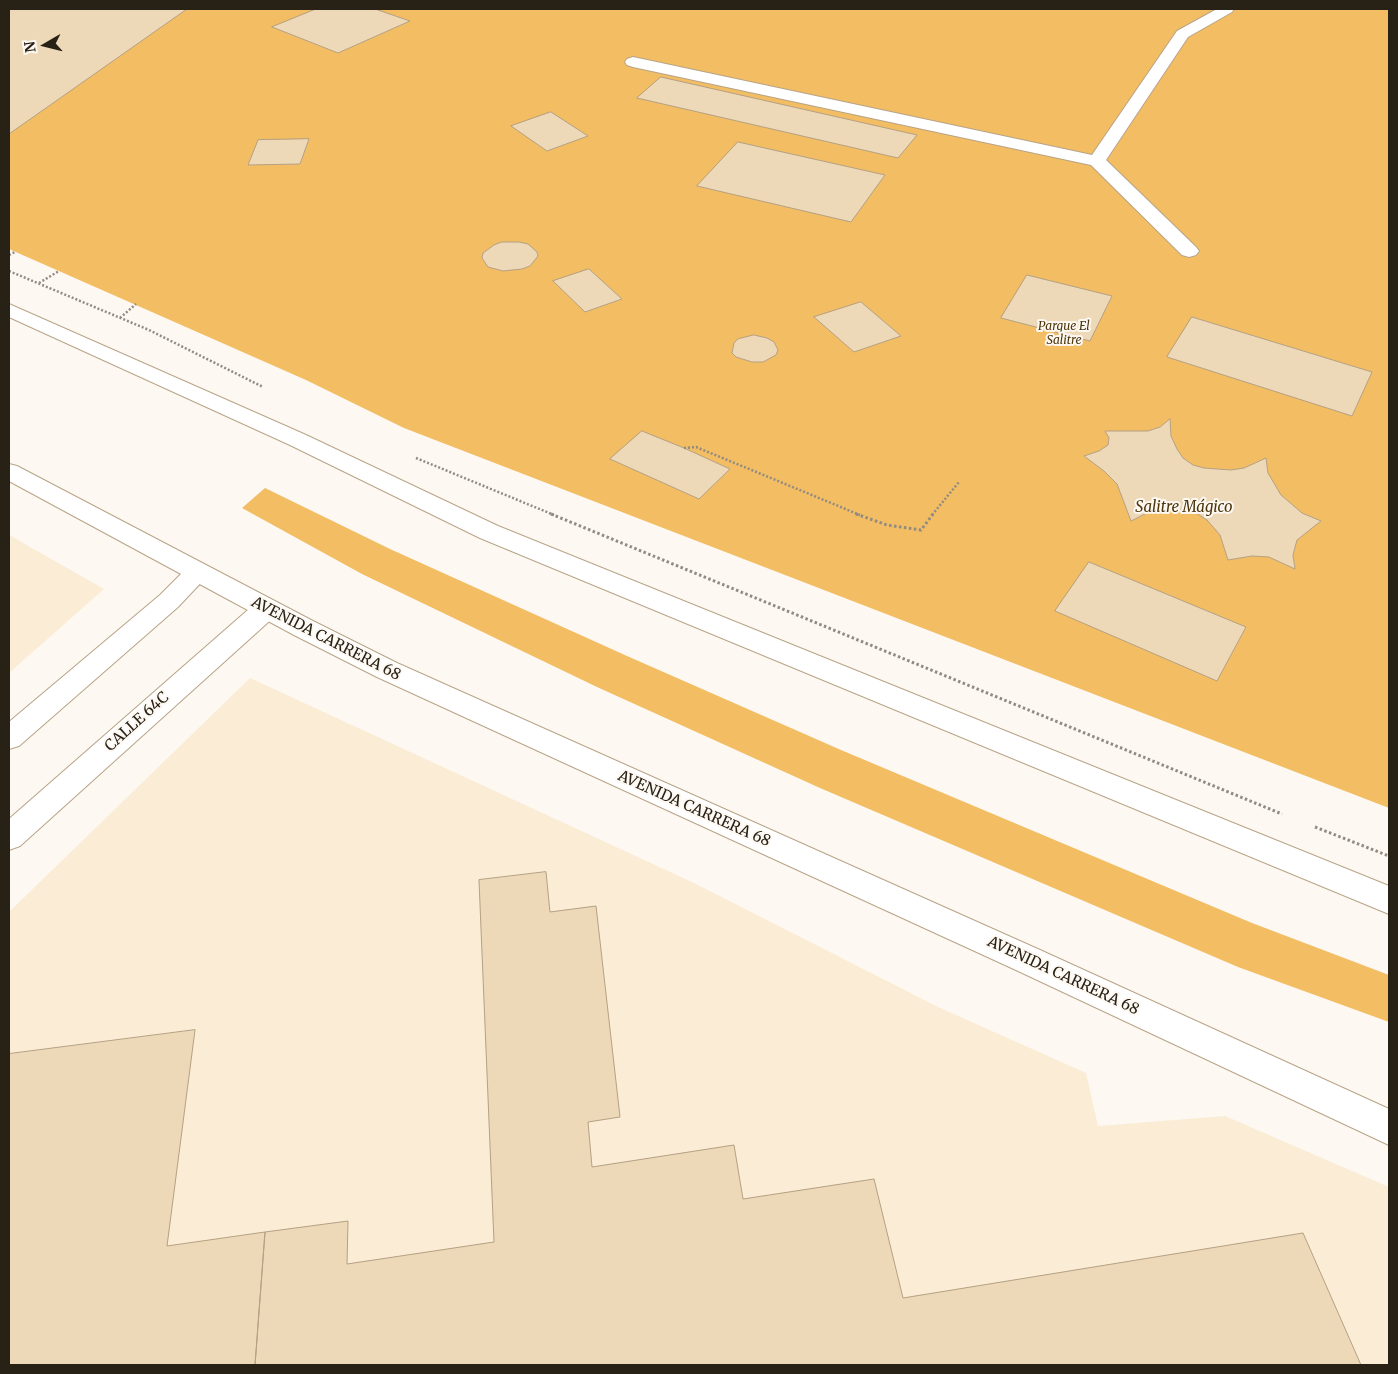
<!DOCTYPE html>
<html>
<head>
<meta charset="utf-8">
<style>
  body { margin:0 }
  #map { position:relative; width:1398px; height:1374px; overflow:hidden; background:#fdf8f2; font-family:Merriweather,serif }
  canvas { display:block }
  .frame { position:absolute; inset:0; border:10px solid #282115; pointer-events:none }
  .north { position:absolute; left:20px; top:20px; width:50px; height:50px; -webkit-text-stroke:4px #fdf8f2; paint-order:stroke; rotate:262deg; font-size:14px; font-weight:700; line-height:20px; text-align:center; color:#282115 }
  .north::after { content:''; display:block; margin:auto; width:18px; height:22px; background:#282115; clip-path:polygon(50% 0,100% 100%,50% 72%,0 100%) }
</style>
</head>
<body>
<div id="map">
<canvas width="1398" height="1374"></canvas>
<div class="frame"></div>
<div class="north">N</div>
</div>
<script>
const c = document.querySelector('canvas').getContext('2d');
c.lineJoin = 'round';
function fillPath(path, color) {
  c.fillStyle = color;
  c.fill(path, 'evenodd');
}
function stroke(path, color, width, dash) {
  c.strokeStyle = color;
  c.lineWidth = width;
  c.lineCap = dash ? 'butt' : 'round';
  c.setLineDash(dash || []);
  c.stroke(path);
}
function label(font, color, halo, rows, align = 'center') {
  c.font = font + ' Merriweather,serif';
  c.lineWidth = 4;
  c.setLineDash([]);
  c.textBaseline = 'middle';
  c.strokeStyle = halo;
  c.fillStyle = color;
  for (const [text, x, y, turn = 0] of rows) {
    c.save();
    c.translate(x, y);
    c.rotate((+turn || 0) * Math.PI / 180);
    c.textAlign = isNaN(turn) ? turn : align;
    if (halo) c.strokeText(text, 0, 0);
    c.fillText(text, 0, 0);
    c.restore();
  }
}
fillPath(new Path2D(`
  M9,535L104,589L9,673Z
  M250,678L694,883L938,1007L1086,1073L1098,1126L1225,1116L1389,1187V1365H9V912Z`), '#fbecd5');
fillPath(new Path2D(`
  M9,9H1389V808L404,428L306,380L9,249Z
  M265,488L390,549L627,656L841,750L1252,923L1389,975V1022L1238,967L820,788L597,687L362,574L242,508Z`), '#f3bd64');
const building = new Path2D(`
  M9,9H187L9,134Z
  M316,9H375L410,21L338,53L272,27Z
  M661,77L917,135L898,158L637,98Z
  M551,112L588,136L547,151L511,126Z
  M309,139L300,164L248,165L258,140Z
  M738,142L885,175L851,222L697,186Z
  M502,242H519L528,244L537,252L538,256L530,266L522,269L503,271L488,267L482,258L483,253L494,245Z
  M589,269L622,299L585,312L553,281Z
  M1027,275L1112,296L1090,341L1001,318Z
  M861,302L901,336L854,352L814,317Z
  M1192,317L1372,372L1352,416L1167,357Z
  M754,335L767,338L774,342L778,350L776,355L763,362H752L736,357L732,353L734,343L738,339Z
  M1170,419L1171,436L1177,449L1183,458L1193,465L1204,468L1231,470L1244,468L1266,458L1268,473L1281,495L1302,513L1321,521L1297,540L1293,555L1295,569L1269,557L1252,556L1228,560L1220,535L1207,520L1193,511L1174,509L1158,510L1147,513L1131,521L1117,484L1104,471L1084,456L1099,451L1108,445L1109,438L1105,431H1148L1160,427Z
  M642,431L684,448L730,469L699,499L610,459Z
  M1089,562L1246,627L1217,681L1055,611Z
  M546,872L550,912L596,906L620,1117L588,1122L592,1167L734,1145L743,1199L874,1179L903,1298L1303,1233L1361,1365H255L265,1232L348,1221L347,1264L494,1242L479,880Z
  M195,1030L167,1246L265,1232L255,1365H9V1054Z`);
fillPath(building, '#edd8b8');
stroke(building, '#b5a183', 1);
const minor = new Path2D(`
  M1217,9H1234L1232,12L1188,37L1106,160L1196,247L1199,251L1196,255L1189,257L1182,255L1091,165L633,67L627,65L625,62L627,59L633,57L1092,155L1177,31Z
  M198,563L207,566L211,572L178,607L19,746L9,749V722L160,595L189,566Z
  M266,600L275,602L279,609L275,616L20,846L9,850V819L257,602Z`);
const major = new Path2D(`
  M9,304L306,435L498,526L1389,886V914L480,538L290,445L9,317Z
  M9,464L17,466L313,621L397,663L1040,950L1389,1109V1145L1016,970L377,677L294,635L9,481Z`);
stroke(minor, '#b8a486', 2);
stroke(major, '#b8a486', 2);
stroke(new Path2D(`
  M9,255L15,252
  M9,271L149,330L263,387
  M39,283L59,271
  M120,318L136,304
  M684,448L696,447L860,515
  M416,458L554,515
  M932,515L959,482`), '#918b82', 2.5, [2, 2]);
stroke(new Path2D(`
  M551,514L1282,814
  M856,514L887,525L921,530L933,514
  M1315,827L1389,856`), '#918b82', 3, [2.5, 2.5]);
fillPath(minor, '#fff');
fillPath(major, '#fff');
label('italic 12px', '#4c350c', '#fdf8f2', [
  ["Parque El",1064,327],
  ["Salitre",1064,341]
]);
label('italic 15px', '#4c350c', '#fdf8f2', [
  ["Salitre Mágico",1184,508]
]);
label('15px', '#282115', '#fdf8f2', [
  ["AVENIDA CARRERA 68",326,639,27],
  ["CALLE 64C",137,722,-42],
  ["AVENIDA CARRERA 68",694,809,24],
  ["AVENIDA CARRERA 68",1063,976,25]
]);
</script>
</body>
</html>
